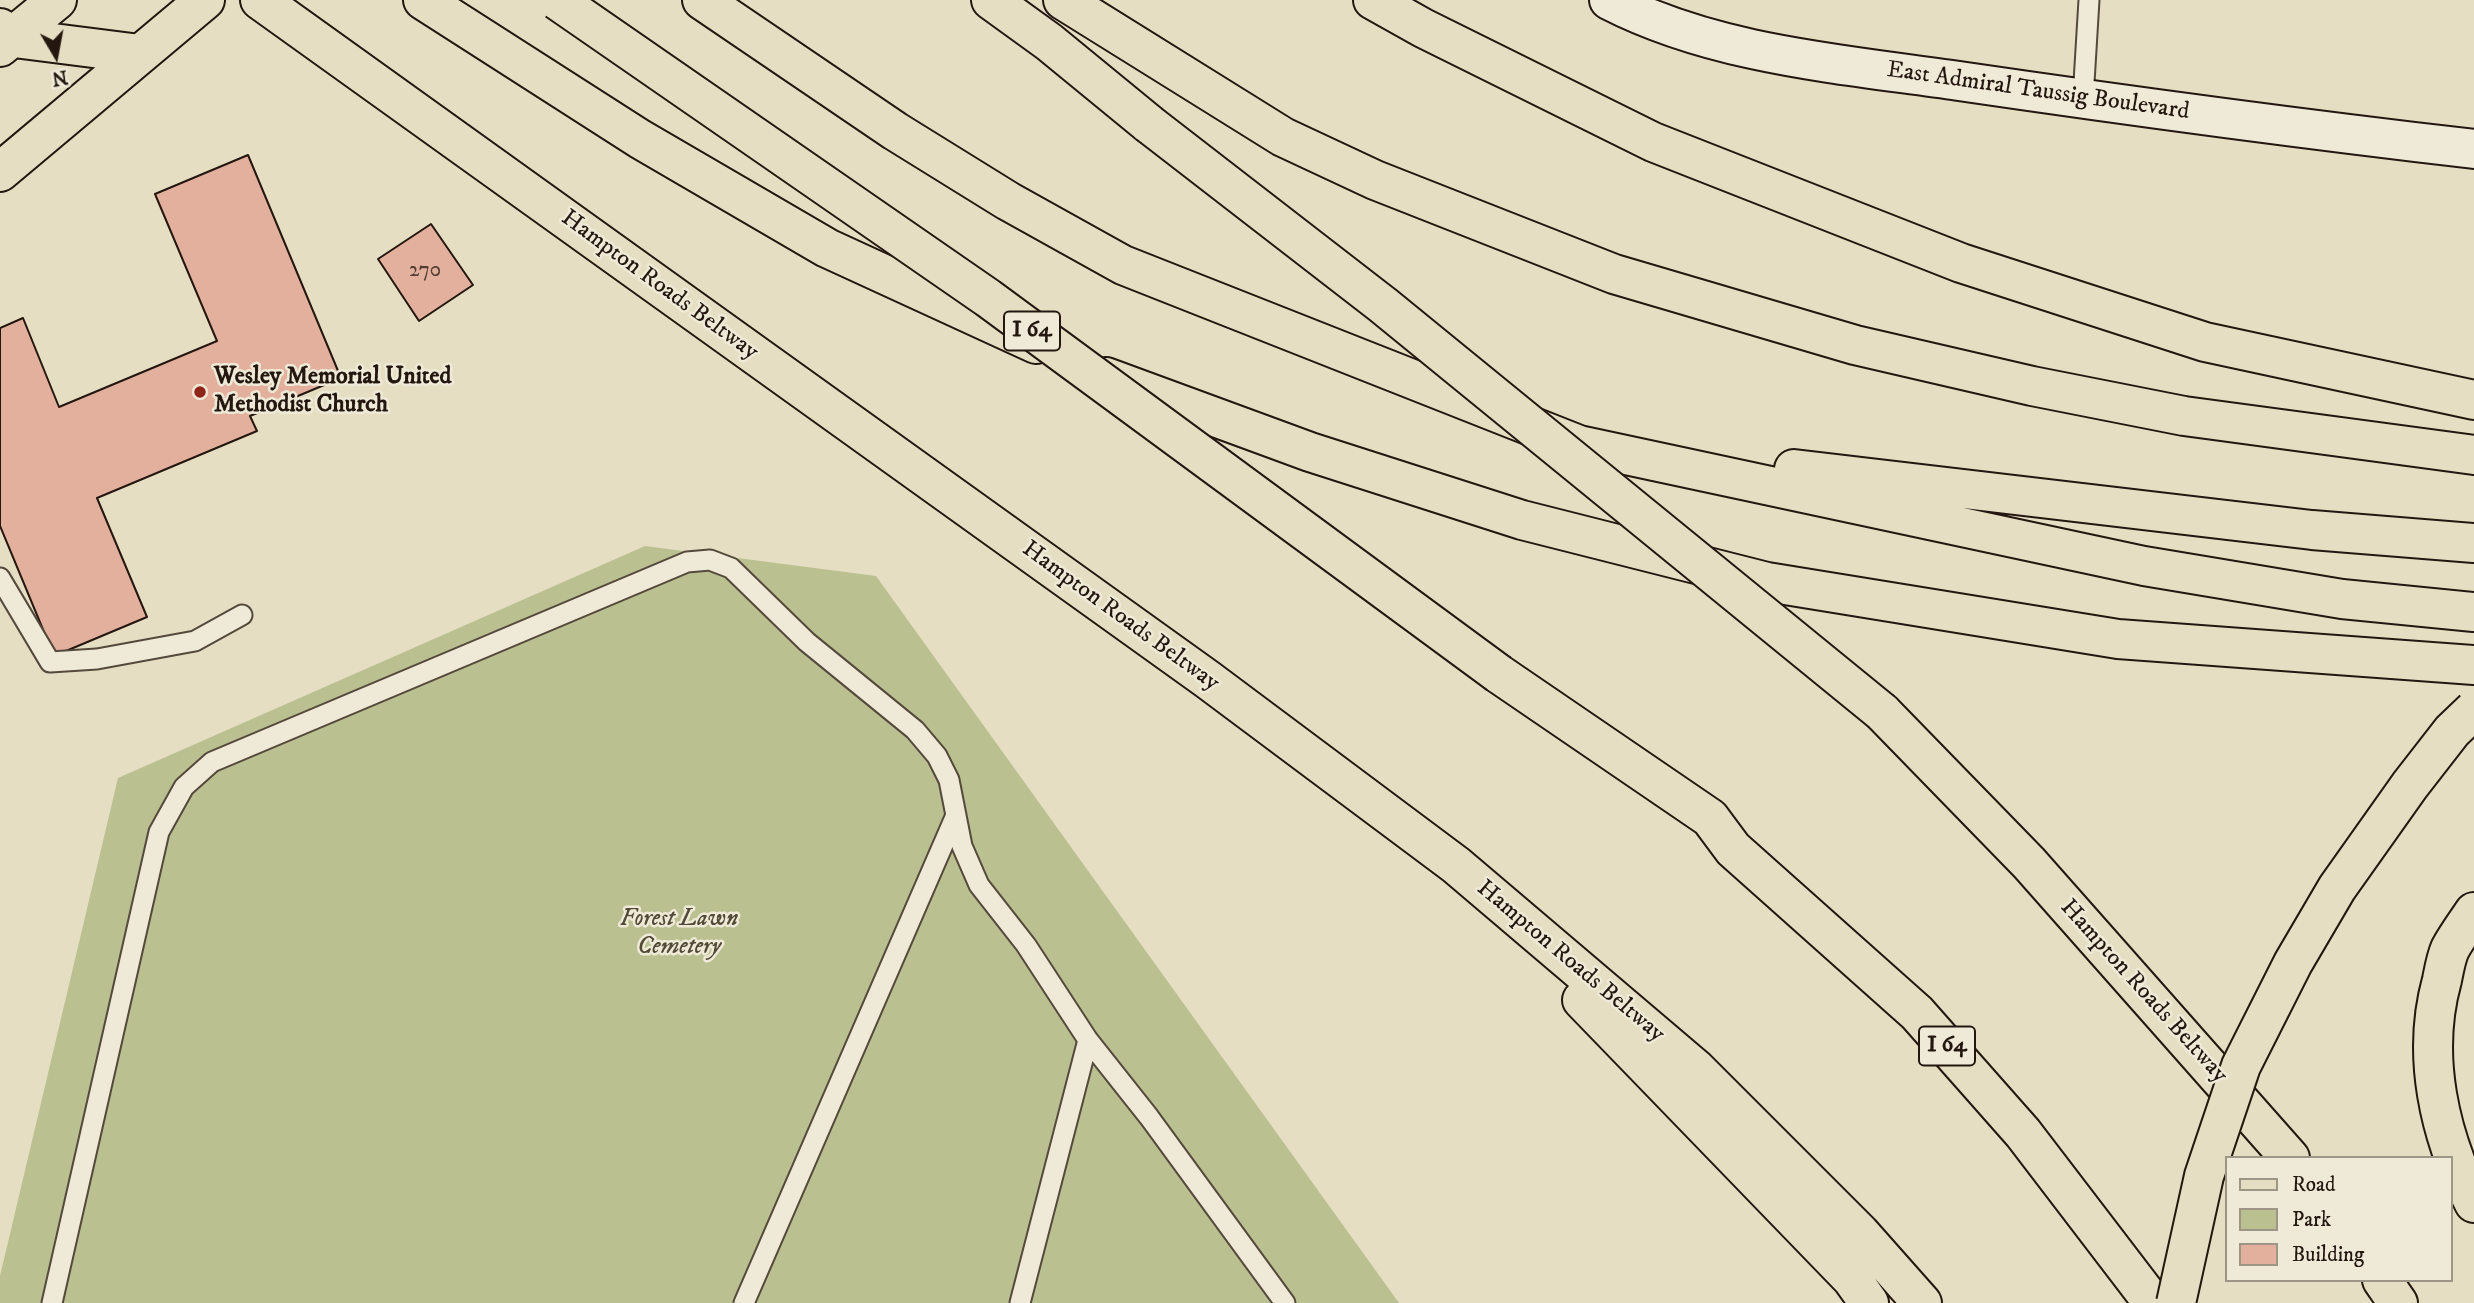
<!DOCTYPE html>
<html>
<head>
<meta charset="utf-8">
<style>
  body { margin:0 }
  #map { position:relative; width:2474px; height:1303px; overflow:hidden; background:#e5dec2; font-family:"IM FELL DW Pica",serif }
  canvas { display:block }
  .legend { position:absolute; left:2225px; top:1156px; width:228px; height:126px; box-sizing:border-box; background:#eeead7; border:2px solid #9d9687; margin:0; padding:9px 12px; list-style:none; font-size:21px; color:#241710 }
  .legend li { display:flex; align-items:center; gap:14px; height:35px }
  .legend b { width:35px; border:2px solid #9d9687 }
  .north { position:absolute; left:21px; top:21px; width:70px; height:70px; -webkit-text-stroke:5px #eeead7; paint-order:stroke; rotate:170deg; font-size:19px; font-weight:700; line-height:28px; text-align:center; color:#241710 }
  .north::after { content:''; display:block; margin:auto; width:24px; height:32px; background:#241710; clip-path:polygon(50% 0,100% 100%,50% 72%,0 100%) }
</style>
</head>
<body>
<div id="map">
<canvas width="2474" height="1303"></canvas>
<ul class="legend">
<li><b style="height:9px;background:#e5dec2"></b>Road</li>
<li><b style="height:19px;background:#bac090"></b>Park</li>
<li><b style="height:19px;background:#e2b09c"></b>Building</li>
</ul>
<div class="north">N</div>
</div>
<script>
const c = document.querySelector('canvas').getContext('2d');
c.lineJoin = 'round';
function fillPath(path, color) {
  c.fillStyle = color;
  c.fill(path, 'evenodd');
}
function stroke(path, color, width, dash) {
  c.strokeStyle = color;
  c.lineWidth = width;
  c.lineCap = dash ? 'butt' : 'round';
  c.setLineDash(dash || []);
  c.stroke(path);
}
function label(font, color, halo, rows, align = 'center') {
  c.font = font + ' "IM FELL DW Pica",serif';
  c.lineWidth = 5;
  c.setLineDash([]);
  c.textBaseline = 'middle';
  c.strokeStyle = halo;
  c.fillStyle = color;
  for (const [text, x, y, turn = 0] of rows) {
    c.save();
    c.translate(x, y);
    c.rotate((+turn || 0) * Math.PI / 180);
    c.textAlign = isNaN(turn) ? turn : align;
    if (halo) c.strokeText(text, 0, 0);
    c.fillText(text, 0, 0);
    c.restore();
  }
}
fillPath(new Path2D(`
  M645,546L876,576L1399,1303H0V1276L118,778Z`), '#bac090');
const building = new Path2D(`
  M248,155L341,378L250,416L257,431L97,498L147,617L54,656L0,526V328L23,318L59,407L217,341L155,194Z
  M431,224L473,285L419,321L378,259Z`);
fillPath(building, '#e2b09c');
stroke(building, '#241710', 2);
const lane = new Path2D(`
  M2083,99L2089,0
  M0,578L50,662L97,659L195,641L242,615
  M52,1303L159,832L184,787L212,762L687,562L710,560L731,568L807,642L915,730L937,756L949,780L962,846L979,885L1026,945L1088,1040L1149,1117L1285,1303
  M744,1303L956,815
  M1020,1303L1088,1040`);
const secondary = new Path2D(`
  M1609,0C1716,55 1842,64 1959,81C2130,106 2302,129 2474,149`);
const primary = new Path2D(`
  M14,38L140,54
  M0,47L57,0
  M0,172L205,0`);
const highway = new Path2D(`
  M260,0L1207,679L1456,865L1696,1069L1860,1233L1922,1303
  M423,0L640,139L827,248L1036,344
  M702,0L895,131L1008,201L1123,265L1579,445L2144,566L2342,599L2474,612
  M991,0L1049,42L1149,124
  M1063,0L1283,137L1375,180L1614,274L1855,345L2032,386L2184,416L2474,455
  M1373,0L1423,28L1653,142L1961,263L2205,342L2474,400
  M0,28L14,38
  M1106,377L1310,452L1522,520L1767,582L2118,639L2474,665
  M1794,469L2312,530L2474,543
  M1499,674L1710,818L1733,849L1917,1013L2023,1133L2153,1303
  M1882,712L2029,863L2290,1158
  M2474,912C2466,924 2457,936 2450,949C2446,958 2444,970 2442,980C2421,1055 2439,1135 2474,1203
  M1582,1000L1852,1279L1869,1303
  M2382,1280L2398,1303`);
stroke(lane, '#54493c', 23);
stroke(secondary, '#241710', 42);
stroke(primary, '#241710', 42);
stroke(highway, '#241710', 42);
stroke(lane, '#eeead7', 19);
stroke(secondary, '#eeead7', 38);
stroke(primary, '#e5dec2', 38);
stroke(highway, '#e5dec2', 38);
const highwayBridge = new Path2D(`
  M557,0L988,298L1499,674
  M1149,124L1383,305L1882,712
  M2176,1303L2204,1176L2241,1066L2293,963L2337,888L2410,785L2452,731L2474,710`);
stroke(highwayBridge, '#241710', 42, []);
stroke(highwayBridge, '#e5dec2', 38);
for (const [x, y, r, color] of [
  [200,392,7,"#8f2418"]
]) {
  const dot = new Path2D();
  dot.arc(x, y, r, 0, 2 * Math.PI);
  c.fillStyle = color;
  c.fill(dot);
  stroke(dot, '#eeead7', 2.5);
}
label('21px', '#543d33', null, [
  ["270",425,272]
]);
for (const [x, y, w] of [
  [1032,331,56],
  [1947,1046,56]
]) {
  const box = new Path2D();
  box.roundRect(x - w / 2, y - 19.5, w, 39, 5);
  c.fillStyle = '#eeead7';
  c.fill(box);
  stroke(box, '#241710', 2);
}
label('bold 23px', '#241710', null, [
  ["I 64",1032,331],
  ["I 64",1947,1046]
]);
label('24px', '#241710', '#eeead7', [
  ["East Admiral Taussig Boulevard",2038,92,8],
  ["Hampton Roads Beltway",659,286,36],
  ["Hampton Roads Beltway",1120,617,36],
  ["Hampton Roads Beltway",1570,962,40],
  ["Hampton Roads Beltway",2143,992,48]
]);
label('bold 24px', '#241710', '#eeead7', [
  ["Wesley Memorial United",214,378],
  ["Methodist Church",214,406]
], 'left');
label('italic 24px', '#514a36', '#eeead7', [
  ["Forest Lawn",679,920],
  ["Cemetery",679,948]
]);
</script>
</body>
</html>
